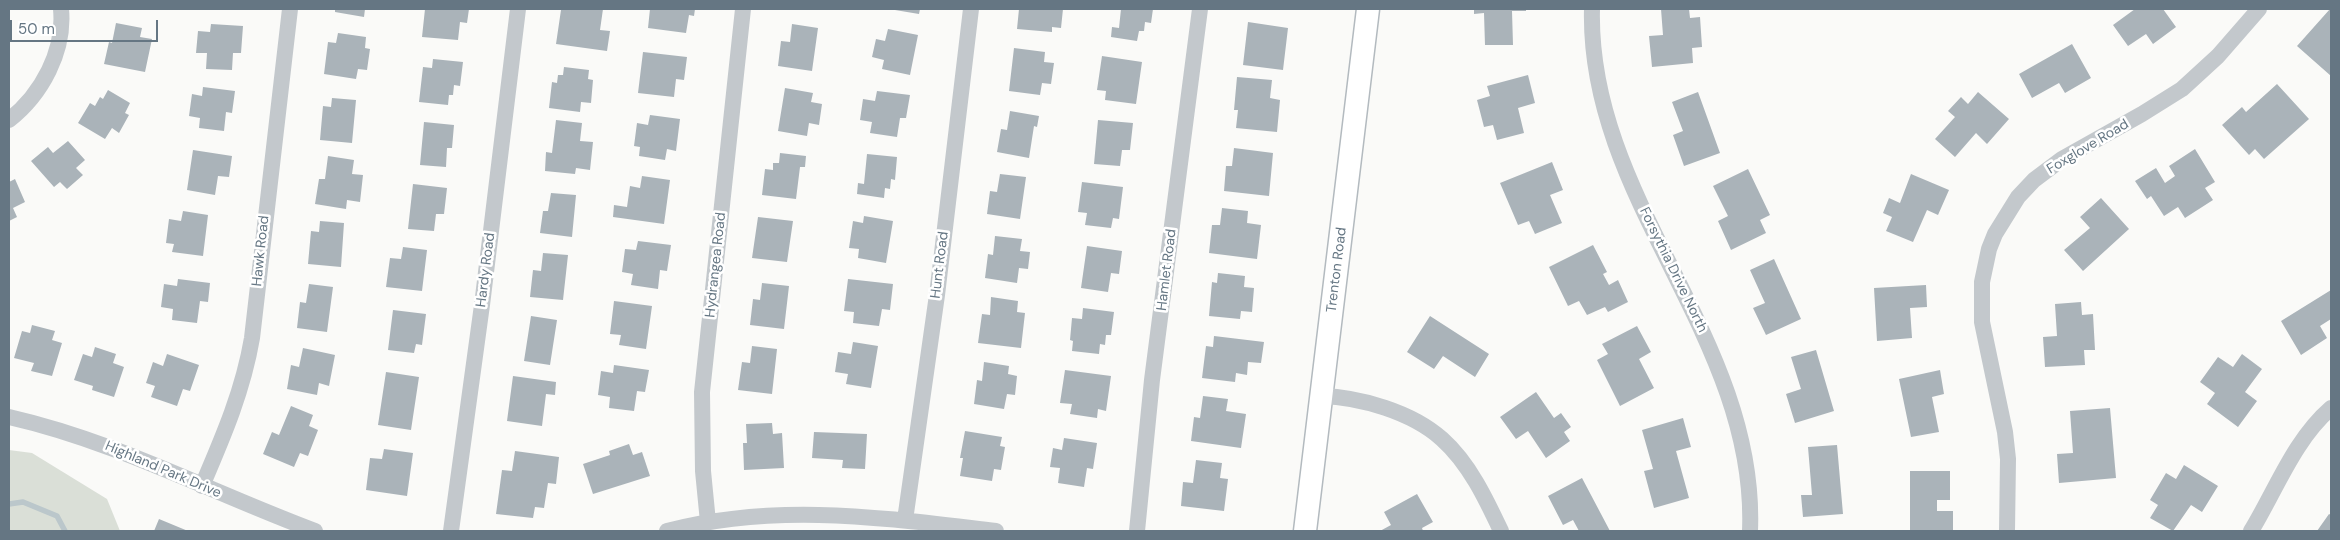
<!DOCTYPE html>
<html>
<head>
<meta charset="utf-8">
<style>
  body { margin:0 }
  #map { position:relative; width:2340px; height:540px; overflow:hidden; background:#fafaf8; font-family:"DM Sans",sans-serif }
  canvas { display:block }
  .frame { position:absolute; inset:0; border:10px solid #657683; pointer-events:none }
  .scale { position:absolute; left:10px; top:20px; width:148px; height:22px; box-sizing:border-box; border:2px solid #657683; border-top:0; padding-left:6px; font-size:15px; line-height:18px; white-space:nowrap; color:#657683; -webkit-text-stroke:4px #fff; paint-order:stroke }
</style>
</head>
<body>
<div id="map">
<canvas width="2340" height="540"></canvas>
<div class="frame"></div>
<div class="scale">50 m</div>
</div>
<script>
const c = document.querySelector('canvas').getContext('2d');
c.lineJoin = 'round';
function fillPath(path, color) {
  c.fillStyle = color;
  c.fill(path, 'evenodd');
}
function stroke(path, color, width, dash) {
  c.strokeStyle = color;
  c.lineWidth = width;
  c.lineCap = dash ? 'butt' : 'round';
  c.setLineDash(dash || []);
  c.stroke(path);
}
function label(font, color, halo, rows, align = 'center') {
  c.font = font + ' "DM Sans",sans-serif';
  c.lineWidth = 5;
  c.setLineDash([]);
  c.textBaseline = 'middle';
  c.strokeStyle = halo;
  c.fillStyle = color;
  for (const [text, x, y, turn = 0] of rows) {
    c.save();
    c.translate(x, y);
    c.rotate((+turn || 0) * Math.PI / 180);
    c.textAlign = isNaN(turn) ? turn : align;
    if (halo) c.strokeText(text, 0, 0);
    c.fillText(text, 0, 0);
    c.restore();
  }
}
fillPath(new Path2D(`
  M9,450L32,453L107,499L120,531H9Z`), '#dadfd7');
stroke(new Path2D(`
  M9,504L23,502L57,516L65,531`), '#bbc7cb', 5.5);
fillPath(new Path2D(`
  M335,9H365L364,17L335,12Z
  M425,9H469L467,23L460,22L458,40L422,37Z
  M565,9H603L600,30L610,31L607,51L556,44L561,10Z
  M650,9H695L694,16L689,15L686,33L648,28Z
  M889,9H920L919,14Z
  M1019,9H1063L1061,28L1052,27V32L1017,29Z
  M1121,9H1153L1151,23L1145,22L1144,31H1139L1137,41L1111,37L1112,27L1119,28Z
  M1474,9H1526V11H1512L1513,45H1485L1484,13L1474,14Z
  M1661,9H1689L1690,18L1700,17L1702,47L1692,48L1693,63L1652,67L1649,36L1663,35Z
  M2135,9H2163L2176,27L2153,44L2146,34L2128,46L2113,25Z
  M2330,9H2331V76L2297,46Z
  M1248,22L1288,28L1283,70L1243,65Z
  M116,23L142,28L140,37L152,39L145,72L104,64L109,42L112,43Z
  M211,24L243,26L241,53H233L232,70L206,69L207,53H196L198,31L210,32Z
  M792,24L818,28L812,71L778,66L781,41L790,42Z
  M888,29L918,35L910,75L882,69L884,60L872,57L876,39L885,41Z
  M338,33L366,37L365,48L370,49L367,70L358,69L356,79L324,74L328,42L336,43Z
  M2072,44L2091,78L2065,93L2059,83L2032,98L2019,74Z
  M1014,48L1045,52L1044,62L1054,63L1051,84L1042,83L1040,95L1009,91Z
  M643,52L687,57L684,80L676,79L674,97L638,93Z
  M1102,56L1142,62L1136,104L1105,100L1106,91L1097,90Z
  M433,59L463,62L460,86L454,85L453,95H449L448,105L419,102L423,67L432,68Z
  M564,67L589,70L588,79L593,80L591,103L581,102L580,112L549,108L552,82L557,83L558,75H563Z
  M1528,75L1535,103L1518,108L1524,133L1497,140L1493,125L1484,127L1477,100L1490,96L1487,86Z
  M1237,77L1272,80L1270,98L1280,100L1277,132L1236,128L1238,110H1234Z
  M2277,84L2309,119L2264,159L2255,149L2249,155L2222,125L2242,107L2246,112Z
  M203,87L235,91L232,113L226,112L224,131L199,128L200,118L189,116L192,94L202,96Z
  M785,88L813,93L811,102L822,104L819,125L809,123L807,136L778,131Z
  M108,90L130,103L125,113L129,115L119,133L112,128L105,139L78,123L90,103L95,106L100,97L103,99Z
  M877,91L910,95L906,118H900L897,137L870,133L872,122L860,120L863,99L875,101Z
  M1698,92L1720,153L1684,166L1673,135L1683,131L1672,102Z
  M1978,92L2009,119L1987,144L1976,133L1955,157L1935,139L1955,117L1948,111L1961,97L1968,104Z
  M332,98L356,100L352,143L320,140L323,106L331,107Z
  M1010,111L1039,116L1037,127L1034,126L1029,158L997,152L1001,129L1007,130Z
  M650,115L680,119L676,151L667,149L665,160L639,156L640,147L634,146L637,123L648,125Z
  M556,120L582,123L580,141L593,142L590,170L576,168L575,174L545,171L546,152L552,153Z
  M1098,120L1133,123L1130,150H1122L1120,166L1094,164Z
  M424,122L454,125L452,148H447L446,167L420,165Z
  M68,141L85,160L76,168L83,175L67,189L60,182L54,187L31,161L48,147L53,153Z
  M1234,148L1273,153L1269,196L1224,191L1226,166H1232Z
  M2195,149L2215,182L2205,188L2213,200L2185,218L2178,207L2164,216L2151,196L2147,199L2135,181L2156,168L2165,183L2175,176L2169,166Z
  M193,150L232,156L229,177L218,176L215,195L187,190Z
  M780,153L806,156L805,167H800L796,199L762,195L765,169L773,170V163H779Z
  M867,154L897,157L895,180L891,179L890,189L885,188L884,198L857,194L858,183L864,184Z
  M328,156L354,160L352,174L363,175L360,202L347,200L346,209L315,204L319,179H325Z
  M1552,162L1563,190L1550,195L1562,223L1535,234L1529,221L1518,225L1500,183Z
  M1748,169L1770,215L1760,220L1766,233L1731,250L1718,221L1728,216L1713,186Z
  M1000,174L1026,177L1020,219L987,214L990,191L997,192Z
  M1911,174L1949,190L1938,215L1927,210L1913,242L1886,231L1892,217L1883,213L1889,198L1900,203Z
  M642,176L670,180L664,224L613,217L614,205L627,207L630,186L640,188Z
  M15,179L25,202L13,208L17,217L9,221V182Z
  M1082,182L1123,187L1119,219L1113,218L1111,228L1085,225L1087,213L1078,212Z
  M413,184L447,188L444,214H436L434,231L408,229Z
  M551,193L576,195L572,237L540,233L543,211H548Z
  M2101,198L2129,229L2083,271L2064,250L2090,228L2080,217Z
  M1222,208L1248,211L1247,223L1261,225L1257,259L1209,253L1212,225H1220Z
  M183,211L208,215L203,256L172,252L174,244L166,243L169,219L181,221Z
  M864,216L893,221L886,263L858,258L859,249L849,248L853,221L863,223Z
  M758,217L793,221L787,262L752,258Z
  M320,221L344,223L341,267L308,264L311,231L319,232Z
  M995,236L1022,239L1020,251L1030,252L1028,269L1019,268L1017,283L985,278L988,254L993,255Z
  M638,241L671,245L667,271L660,270L658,289L631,285L633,274L622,272L625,249L636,250Z
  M1593,245L1607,272L1603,274L1609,285L1618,280L1628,302L1608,312L1605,307L1587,315L1579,301L1568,306L1549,267Z
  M1087,246L1122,251L1119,274L1111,273L1108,292L1081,288Z
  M403,247L427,250L422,291L386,287L390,258L401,259Z
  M543,253L568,255L563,300L530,297L533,270L541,271Z
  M1774,259L1801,319L1766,335L1753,308L1765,303L1750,270Z
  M1218,273L1245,276L1244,287L1254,288L1252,312L1241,311L1240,319L1209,316L1212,282L1217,283Z
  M178,279L210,283L208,302L200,301L197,323L172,320L173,309L161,307L164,284L177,286Z
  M848,279L893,284L890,310L882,309L879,326L853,323L854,312L844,311Z
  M762,283L789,286L784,329L750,325L753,299L760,300Z
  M309,284L333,287L327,332L297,328L300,302L306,303Z
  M1926,285L1927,307L1910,308L1912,338L1877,341L1874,288Z
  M2331,290V319L2320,326L2327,338L2301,355L2281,321Z
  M991,297L1018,301L1017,312L1025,313L1021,348L978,343L982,314L990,315Z
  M614,301L652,306L646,349L619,345L621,335L610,334Z
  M2081,302L2082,315L2093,314L2095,350H2084L2085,365L2045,367L2043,337L2057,336L2055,304Z
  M1083,308L1114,312L1111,335H1106L1105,345L1100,344L1099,354L1072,351L1073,341L1070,340L1072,318L1082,319Z
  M393,310L426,314L422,345L416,344L414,353L388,350Z
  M531,316L557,320L550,365L524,361Z
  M1430,316L1489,354L1475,377L1443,356L1434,369L1407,352Z
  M32,325L55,331L52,340L62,343L52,376L31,371L34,363L14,358L22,331L30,333Z
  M1637,326L1651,352L1639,359L1654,388L1620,406L1597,360L1608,354L1602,344Z
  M1214,336L1264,342L1261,363L1248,362L1247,375L1236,373L1235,382L1202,378L1206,346L1213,347Z
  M853,342L878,346L871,388L846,384L848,374L835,372L838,352L851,354Z
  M752,346L777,349L772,394L738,390L742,362L750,363Z
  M95,347L116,354L113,363L124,367L114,397L92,390L93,386L74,380L83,354L92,357Z
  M303,348L335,355L329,386L319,383L317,395L287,389L291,365L299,367Z
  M1816,350L1834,411L1795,423L1786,394L1801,389L1791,357Z
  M167,354L199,365L190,391L183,389L177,406L151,397L155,386L146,383L153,362L163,366Z
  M2242,354L2262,369L2245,392L2257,401L2238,427L2207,404L2215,393L2200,382L2218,357L2233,367Z
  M984,362L1009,366L1008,374L1017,376L1015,395L1007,394L1004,409L974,404L977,380L982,381Z
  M614,365L649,370L645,392L637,391L634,411L609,408L610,397L598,395L601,371L613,373Z
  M1065,370L1111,376L1106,411L1098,409L1097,418L1070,414L1072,404L1060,403Z
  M1940,370L1944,394L1932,397L1939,432L1911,437L1899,379Z
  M386,372L419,377L411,430L378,425Z
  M513,376L556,382L555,395L546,394L542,426L507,421Z
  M1536,392L1554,418L1561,413L1571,427L1564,432L1570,441L1546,458L1528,431L1516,439L1500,417Z
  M1203,396L1228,399L1226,411L1246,414L1241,448L1191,441L1194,417L1200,418Z
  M291,406L313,415L309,426L318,430L308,456L300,453L294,467L263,454L272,432L279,435Z
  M2110,408L2116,478L2059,483L2057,454L2073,453L2070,411Z
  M1683,418L1691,447L1676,451L1689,498L1654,508L1644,471L1653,469L1642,430Z
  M772,423L773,434L782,433L784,468L744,470L743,443H747L746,424Z
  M965,431L1002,437L1000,446L1005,447L1001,470L994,469L992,481L960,476L963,458H960Z
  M814,432L867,434L865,469L842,468L843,460L812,458Z
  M1064,438L1097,443L1093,469L1087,468L1084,487L1058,483L1060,468L1050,467L1053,448L1062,450Z
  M629,444L633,455L642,452L650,476L593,494L583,464L610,455L609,451Z
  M1837,445L1843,514L1803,517L1801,495H1812L1808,447Z
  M384,449L413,453L407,496L366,490L370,458L382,459Z
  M515,451L559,457L556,484L548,483L544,508L535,507L533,518L496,514L502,470L512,471Z
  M1196,460L1222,463L1220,478L1228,479L1224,511L1181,506L1183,482L1193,483Z
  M2184,465L2218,486L2202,512L2191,505L2173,531L2150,518L2158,505L2150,500L2166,473L2176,479Z
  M1910,471H1950V500H1937V511H1953V531H1910Z
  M1582,478L1610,531H1579L1573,520L1563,525L1548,496Z
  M1417,494L1433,522L1422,528L1423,531H1380L1391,525L1384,512Z
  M2329,514L2331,515V531H2317Z
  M159,519L188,531H154Z`), '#aab3b9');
const secondary = new Path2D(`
  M1305,531L1368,9`);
stroke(secondary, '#b3babf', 25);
stroke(new Path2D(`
  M1592,9C1587,200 1758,338 1750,531
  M9,120C42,94 65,51 61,9
  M1321,396C1360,397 1412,412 1442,439C1469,463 1486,499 1501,531
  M9,417C115,441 213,493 315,531
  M202,486C223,437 243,391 252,338L290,9
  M905,520L937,295L971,9
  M708,522L703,471L702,392L743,9
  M451,531L482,305L518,9
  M667,531C778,502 884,518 996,531
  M1137,531L1152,380L1200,9
  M2007,531L2008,459L2005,432L1982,322V282L1989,249L1995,234L2018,197L2034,180L2062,159L2142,114L2182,89L2218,56L2259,9
  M2251,531C2276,490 2294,440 2331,408`), '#c3c8cc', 16);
stroke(secondary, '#fff', 22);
label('14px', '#657683', '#fff', [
  ["Foxglove Road",2088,147,-31],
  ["Hawk Road",261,251,-84],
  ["Hydrangea Road",716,265,-84],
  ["Hunt Road",940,265,-83],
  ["Hardy Road",486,270,-83],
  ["Hamlet Road",1167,270,-83],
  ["Trenton Road",1337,270,-83],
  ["Forsythia Drive North",1673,270,64],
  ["Highland Park Drive",163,470,23]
]);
</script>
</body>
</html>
